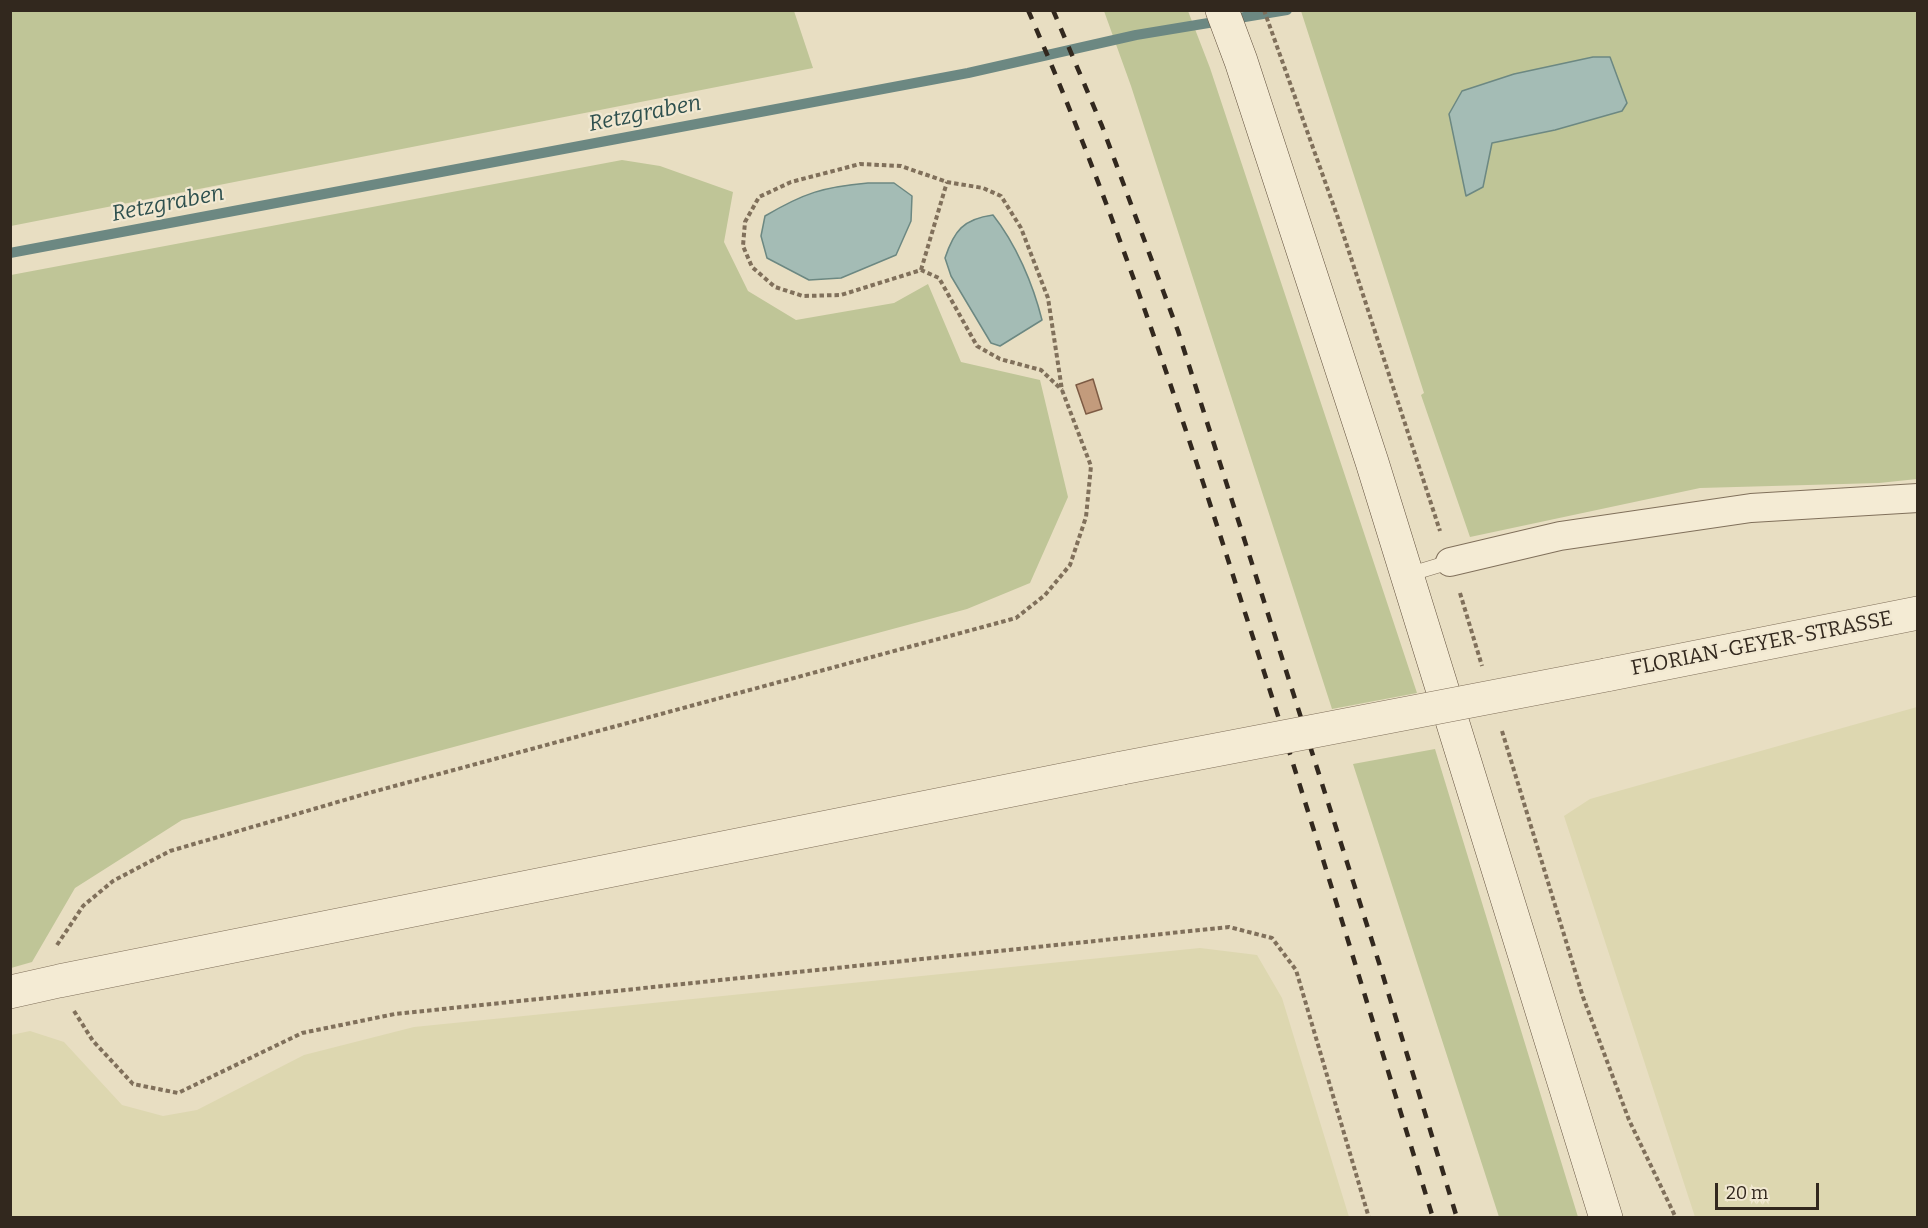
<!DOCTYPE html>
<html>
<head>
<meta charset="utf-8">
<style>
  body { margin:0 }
  #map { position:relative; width:1928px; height:1228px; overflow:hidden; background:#e8dec2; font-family:Bitter,serif }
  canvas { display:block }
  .frame { position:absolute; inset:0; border:12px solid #32281e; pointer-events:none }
  .scale { position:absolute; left:1715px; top:1183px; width:104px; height:27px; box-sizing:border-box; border:3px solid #32281e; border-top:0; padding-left:8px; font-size:18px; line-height:21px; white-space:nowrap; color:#32281e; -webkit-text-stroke:4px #f1e8d1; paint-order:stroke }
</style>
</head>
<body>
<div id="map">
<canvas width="1928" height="1228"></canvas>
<div class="frame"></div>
<div class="scale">20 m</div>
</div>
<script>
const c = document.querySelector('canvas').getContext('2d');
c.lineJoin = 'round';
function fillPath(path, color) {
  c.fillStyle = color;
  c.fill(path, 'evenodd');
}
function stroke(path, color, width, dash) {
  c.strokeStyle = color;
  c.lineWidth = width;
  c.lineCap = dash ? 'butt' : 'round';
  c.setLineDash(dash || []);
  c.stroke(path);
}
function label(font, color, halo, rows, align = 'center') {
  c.font = font + ' Bitter,serif';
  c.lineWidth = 4.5;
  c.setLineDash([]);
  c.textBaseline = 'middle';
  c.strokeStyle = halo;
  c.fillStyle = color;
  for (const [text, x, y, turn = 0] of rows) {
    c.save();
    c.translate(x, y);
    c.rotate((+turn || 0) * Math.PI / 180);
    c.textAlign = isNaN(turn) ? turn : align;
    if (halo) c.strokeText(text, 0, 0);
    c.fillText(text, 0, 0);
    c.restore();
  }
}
fillPath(new Path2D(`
  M1917,707V1217H1695L1564,816L1590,799Z
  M1200,948L1257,955L1282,998L1349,1217H11V1035L30,1031L64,1042L122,1105L163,1116L197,1110L304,1055L414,1027Z`), '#ddd7b0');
fillPath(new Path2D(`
  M11,10L794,11L813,68L11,226Z
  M1104,11H1188L1210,68L1417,693L1332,709L1131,86Z
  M1301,11H1917V479L1879,483L1700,488L1470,537L1421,395L1424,393Z
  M622,160L660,166L733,192L724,242L748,291L796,320L894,303L928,284L961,362L1040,380L1068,497L1030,583L967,609L182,820L75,888L32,962L11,968V275Z
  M1435,749L1578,1217H1499L1353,764Z`), '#bfc597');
const water = new Path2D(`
  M1593,57H1610L1627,103L1622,111L1555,130L1492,143L1483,187L1466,196L1449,114L1462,91L1514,74Z
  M868,183H894L912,196L911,221L896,255L841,278L809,280L767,258L761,236L765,216C804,193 823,187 868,183Z
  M993,215C1016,244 1033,284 1042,320L1000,346L991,343L951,276L945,258C954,231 963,219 993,215Z`);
fillPath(water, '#a4bcb5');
stroke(water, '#6c8882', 1.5);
stroke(new Path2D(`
  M10,253L968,73L1136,35L1287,10`), '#6c8882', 10);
const building = new Path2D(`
  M1093,379L1102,409L1086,414L1076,385Z`);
fillPath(building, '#c39b7c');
stroke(building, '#7d5b44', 1.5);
const service = new Path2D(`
  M1407,575L1450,562`);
const minor = new Path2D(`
  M1450,562L1560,536L1751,508L1918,498`);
const tertiary = new Path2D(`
  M1606,675L1918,613
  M10,992L59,981L1122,768`);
const secondary = new Path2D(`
  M1222,10L1241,61L1372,462L1606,1218`);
stroke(service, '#80705b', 15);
stroke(minor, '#80705b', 30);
stroke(tertiary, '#80705b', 34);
stroke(secondary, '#62513e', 34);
stroke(new Path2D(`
  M1264,10L1338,218L1440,531
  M921,270L947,182
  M1460,593L1482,666
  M1502,731L1583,997L1629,1120L1676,1218
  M57,945L83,906L113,881L170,851L365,794L1016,618L1045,595L1070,565L1086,517L1091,466L1062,390L1048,298L1021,228L1001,196L983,188L947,182L901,166L860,164L791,182L759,197L745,222L743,246L752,267L775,287L803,296L841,295L921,270L939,278L977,346L1000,359L1041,370L1062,390
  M74,1011L93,1041L133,1084L178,1093L302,1033L395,1014L1229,927L1272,938L1296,970L1369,1218`), '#80705b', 4, [4.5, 3]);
stroke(service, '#f4ebd4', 14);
stroke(minor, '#f4ebd4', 28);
stroke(tertiary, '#f4ebd4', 33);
stroke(secondary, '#f4ebd4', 33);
stroke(new Path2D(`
  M1028,10C1111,200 1176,397 1239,594C1306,801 1369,1009 1433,1218
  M1053,10L1102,126L1178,331L1380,966L1457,1218`), '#32281e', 4.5, [10, 10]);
const tertiaryBridge = new Path2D(`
  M1122,768L1606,675`);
stroke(tertiaryBridge, '#80705b', 34, []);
stroke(tertiaryBridge, '#f4ebd4', 33);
label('21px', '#32281e', '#f1e8d1', [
  ["FLORIAN-GEYER-STRASSE",1762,644,-11]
]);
label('italic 22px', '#2e504e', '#f1e8d1', [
  ["Retzgraben",645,114,-11],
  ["Retzgraben",168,204,-11]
]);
</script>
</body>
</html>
